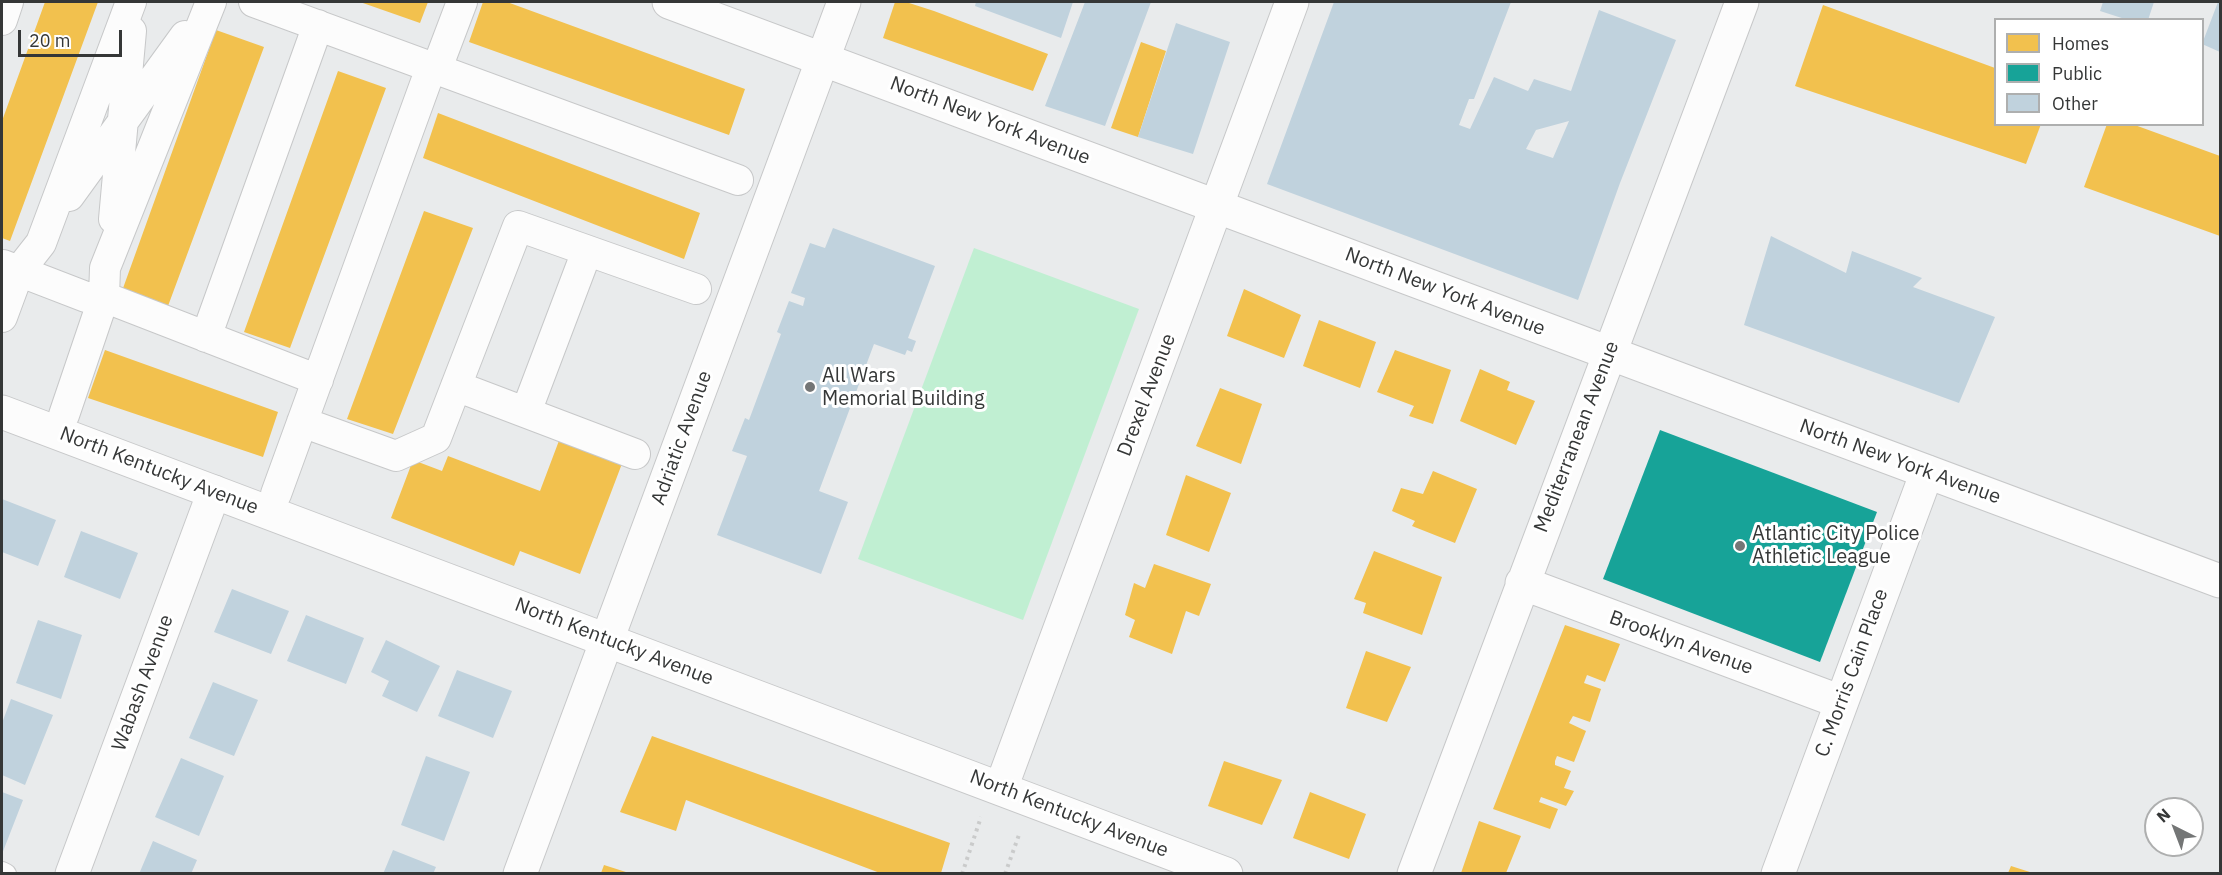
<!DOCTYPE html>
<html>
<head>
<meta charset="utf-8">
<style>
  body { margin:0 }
  #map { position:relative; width:2222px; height:875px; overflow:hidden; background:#e9ebec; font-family:"IBM Plex Sans",sans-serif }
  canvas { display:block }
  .frame { position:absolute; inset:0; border:3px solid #353737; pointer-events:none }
  .legend { position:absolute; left:1994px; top:18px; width:210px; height:108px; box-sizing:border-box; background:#fff; border:2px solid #aeafaf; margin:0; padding:8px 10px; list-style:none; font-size:18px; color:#353737 }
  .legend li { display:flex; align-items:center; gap:12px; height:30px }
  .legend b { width:30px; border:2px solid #aeafaf }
  .north { position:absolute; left:2144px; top:797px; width:60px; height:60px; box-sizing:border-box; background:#fff; border:2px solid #aeafaf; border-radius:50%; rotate:318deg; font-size:16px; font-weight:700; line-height:24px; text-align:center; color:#353737 }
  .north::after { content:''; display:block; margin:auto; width:21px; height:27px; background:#747676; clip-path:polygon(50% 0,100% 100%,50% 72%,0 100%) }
  .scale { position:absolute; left:18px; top:30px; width:104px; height:27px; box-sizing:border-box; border:3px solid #353737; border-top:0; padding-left:8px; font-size:18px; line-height:21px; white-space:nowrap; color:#353737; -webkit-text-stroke:4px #fff; paint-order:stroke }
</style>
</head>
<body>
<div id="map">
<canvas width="2222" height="875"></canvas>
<div class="frame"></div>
<ul class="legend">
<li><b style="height:16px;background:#f2c14e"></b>Homes</li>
<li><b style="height:16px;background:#17a398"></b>Public</li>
<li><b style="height:16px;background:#c0d2dd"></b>Other</li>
</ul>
<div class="north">N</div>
<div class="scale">20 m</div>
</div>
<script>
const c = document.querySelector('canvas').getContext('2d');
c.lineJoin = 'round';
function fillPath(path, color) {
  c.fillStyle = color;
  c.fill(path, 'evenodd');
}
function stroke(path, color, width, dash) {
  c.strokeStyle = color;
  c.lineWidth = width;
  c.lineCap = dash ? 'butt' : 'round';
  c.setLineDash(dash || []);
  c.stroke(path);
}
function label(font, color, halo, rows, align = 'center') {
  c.font = font + ' "IBM Plex Sans",sans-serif';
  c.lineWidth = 6;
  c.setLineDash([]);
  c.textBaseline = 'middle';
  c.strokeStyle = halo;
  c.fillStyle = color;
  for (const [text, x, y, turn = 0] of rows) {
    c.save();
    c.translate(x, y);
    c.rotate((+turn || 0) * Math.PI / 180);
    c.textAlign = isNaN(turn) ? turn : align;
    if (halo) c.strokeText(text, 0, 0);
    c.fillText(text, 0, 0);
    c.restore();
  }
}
fillPath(new Path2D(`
  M974,248L1139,309L1023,620L858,559Z`), '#c0efd2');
fillPath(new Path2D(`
  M45,2H98L10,241L2,238V121Z
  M360,2H428L420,23Z
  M483,2H507L745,89L729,135L469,42Z
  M895,2H906L934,11L1048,54L1033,91L883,38Z
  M1823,5L1995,68V124H2041L2026,164L1795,86Z
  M216,30L264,47L168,306L122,291Z
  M1141,42L1166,51L1138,137L1111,128Z
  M338,71L386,88L290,348L244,332Z
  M438,113L700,213L684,259L423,158Z
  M2107,124H2132L2220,156V236L2084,187Z
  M424,211L473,228L393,434L347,419Z
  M1244,289L1301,315L1284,358L1227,336Z
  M1319,320L1376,342L1360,388L1303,366Z
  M105,350L278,412L263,457L88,398Z
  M1395,350L1451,370L1433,424L1409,416L1414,406L1377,392Z
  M1480,369L1510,382L1507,390L1535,401L1516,445L1460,421Z
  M1220,388L1262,404L1241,464L1196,446Z
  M560,438L623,461L580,574L520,551L514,566L391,518L413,460L442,471L448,456L540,491Z
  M1433,471L1477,489L1455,543L1412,526L1415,521L1392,511L1401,488L1423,494Z
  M1186,475L1231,493L1209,552L1166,535Z
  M1374,551L1442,577L1422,635L1363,613L1366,603L1354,599Z
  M1154,564L1211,584L1199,616L1186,611L1172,654L1129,637L1135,620L1125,615L1134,583L1145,588Z
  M1565,625L1620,644L1605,682L1587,675L1584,683L1601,689L1590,722L1573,716L1569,723L1586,731L1574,762L1557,756L1555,761V765L1571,771L1564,788L1574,791L1566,806L1541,797L1539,802L1558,809L1550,829L1493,809Z
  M1366,651L1411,667L1387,722L1346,708Z
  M652,736L950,843L941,873H880L686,800L676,831L620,812Z
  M1224,761L1282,780L1262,825L1208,806Z
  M1310,792L1366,814L1349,859L1293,838Z
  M1479,821L1521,836L1506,873H1461Z
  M604,865L629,873H601Z
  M2011,866L2033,873H2008Z`), '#f2c14e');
fillPath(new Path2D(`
  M1660,430L1877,512L1820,662L1603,579Z`), '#17a398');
fillPath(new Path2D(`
  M976,2H1073L1061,38L975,6Z
  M1085,2H1151L1105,126L1045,106Z
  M1334,2H1511L1474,99H1469L1459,125L1470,129L1494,77L1528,91L1534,79L1571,91L1599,10L1676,40L1620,183L1578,300L1267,184ZM1569,121L1553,158L1526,149L1536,130Z
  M2103,2H2154L2148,20H2128L2100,11Z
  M2218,2H2220V52L2202,44Z
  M1176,23L1230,42L1193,154L1138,137Z
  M833,228L935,266L908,338L916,341L912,352L907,350L905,355L874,344L819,491L848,502L821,574L717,535L747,456L732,451L745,418L749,420L781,334L777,332L789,301L803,306L805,298L791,293L810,243L825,248Z
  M1771,236L1846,273L1852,251L1922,278L1913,287L1995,317L1959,403L1744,325Z
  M2,499L56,520L38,566L2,552Z
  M81,531L138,553L120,599L64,577Z
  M232,589L289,611L271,654L214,632Z
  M306,615L364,638L346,684L287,661Z
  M38,620L82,635L61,699L16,683Z
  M386,640L440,666L417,712L382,696L389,681L371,672Z
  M457,670L512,691L493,738L438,716Z
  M213,682L258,700L234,756L189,738Z
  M11,699L53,715L25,785L2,775V723Z
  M426,756L470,772L444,841L401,825Z
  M181,758L224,776L199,836L155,817Z
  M2,792L23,800L2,854Z
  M153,841L197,860L191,874H139Z
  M393,850L436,867L433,874H383Z`), '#c0d2dd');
const service = new Path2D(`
  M2,872L6,874`);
const pedestrian = new Path2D(`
  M254,2L738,180
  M2,20L8,2
  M69,196L185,36
  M114,219L131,31
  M3,265L86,297H104L318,380
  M2,317L19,271L41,243L131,2
  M206,337L318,25
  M456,386L635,454
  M526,412L587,251
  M64,415L104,297L105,268L211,2
  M302,422L396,456L436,438L518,226L696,289
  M276,494L427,79L437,68L462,2`);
const minor = new Path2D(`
  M1522,583L1841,702
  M1001,788L1292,2
  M72,874L214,492
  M520,874L844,2
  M1414,874L1742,2
  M1778,874L1927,472`);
const tertiary = new Path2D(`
  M669,2L2220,581
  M2,412L1226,874`);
stroke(service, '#c7c8c9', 22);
stroke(pedestrian, '#c7c8c9', 32);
stroke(minor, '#c7c8c9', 35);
stroke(tertiary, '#c7c8c9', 35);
stroke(new Path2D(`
  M962,874L981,817
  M1005,874L1020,832`), '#cacbcb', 4, [3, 4.5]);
stroke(service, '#fcfcfc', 20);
stroke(pedestrian, '#fcfcfc', 30);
stroke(minor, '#fcfcfc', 33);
stroke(tertiary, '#fcfcfc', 33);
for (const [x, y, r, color] of [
  [810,387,6,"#747676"],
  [1740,546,6,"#747676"]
]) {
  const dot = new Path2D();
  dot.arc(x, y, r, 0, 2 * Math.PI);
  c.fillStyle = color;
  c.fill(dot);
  stroke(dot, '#fff', 2);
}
label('20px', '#353737', '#fff', [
  ["North New York Avenue",990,121,21],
  ["North New York Avenue",1445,292,21],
  ["Drexel Avenue",1147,395,-69],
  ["Mediterranean Avenue",1577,437,-69],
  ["Adriatic Avenue",682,438,-70],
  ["North New York Avenue",1900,462,20],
  ["North Kentucky Avenue",159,471,21],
  ["North Kentucky Avenue",614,642,21],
  ["Brooklyn Avenue",1681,643,20],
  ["C. Morris Cain Place",1852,673,-70],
  ["Wabash Avenue",143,683,-70],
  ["North Kentucky Avenue",1069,814,21]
]);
label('20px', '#353737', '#fff', [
  ["All Wars",822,376],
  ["Memorial Building",822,399],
  ["Atlantic City Police",1752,534],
  ["Athletic League",1752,557]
], 'left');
</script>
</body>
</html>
